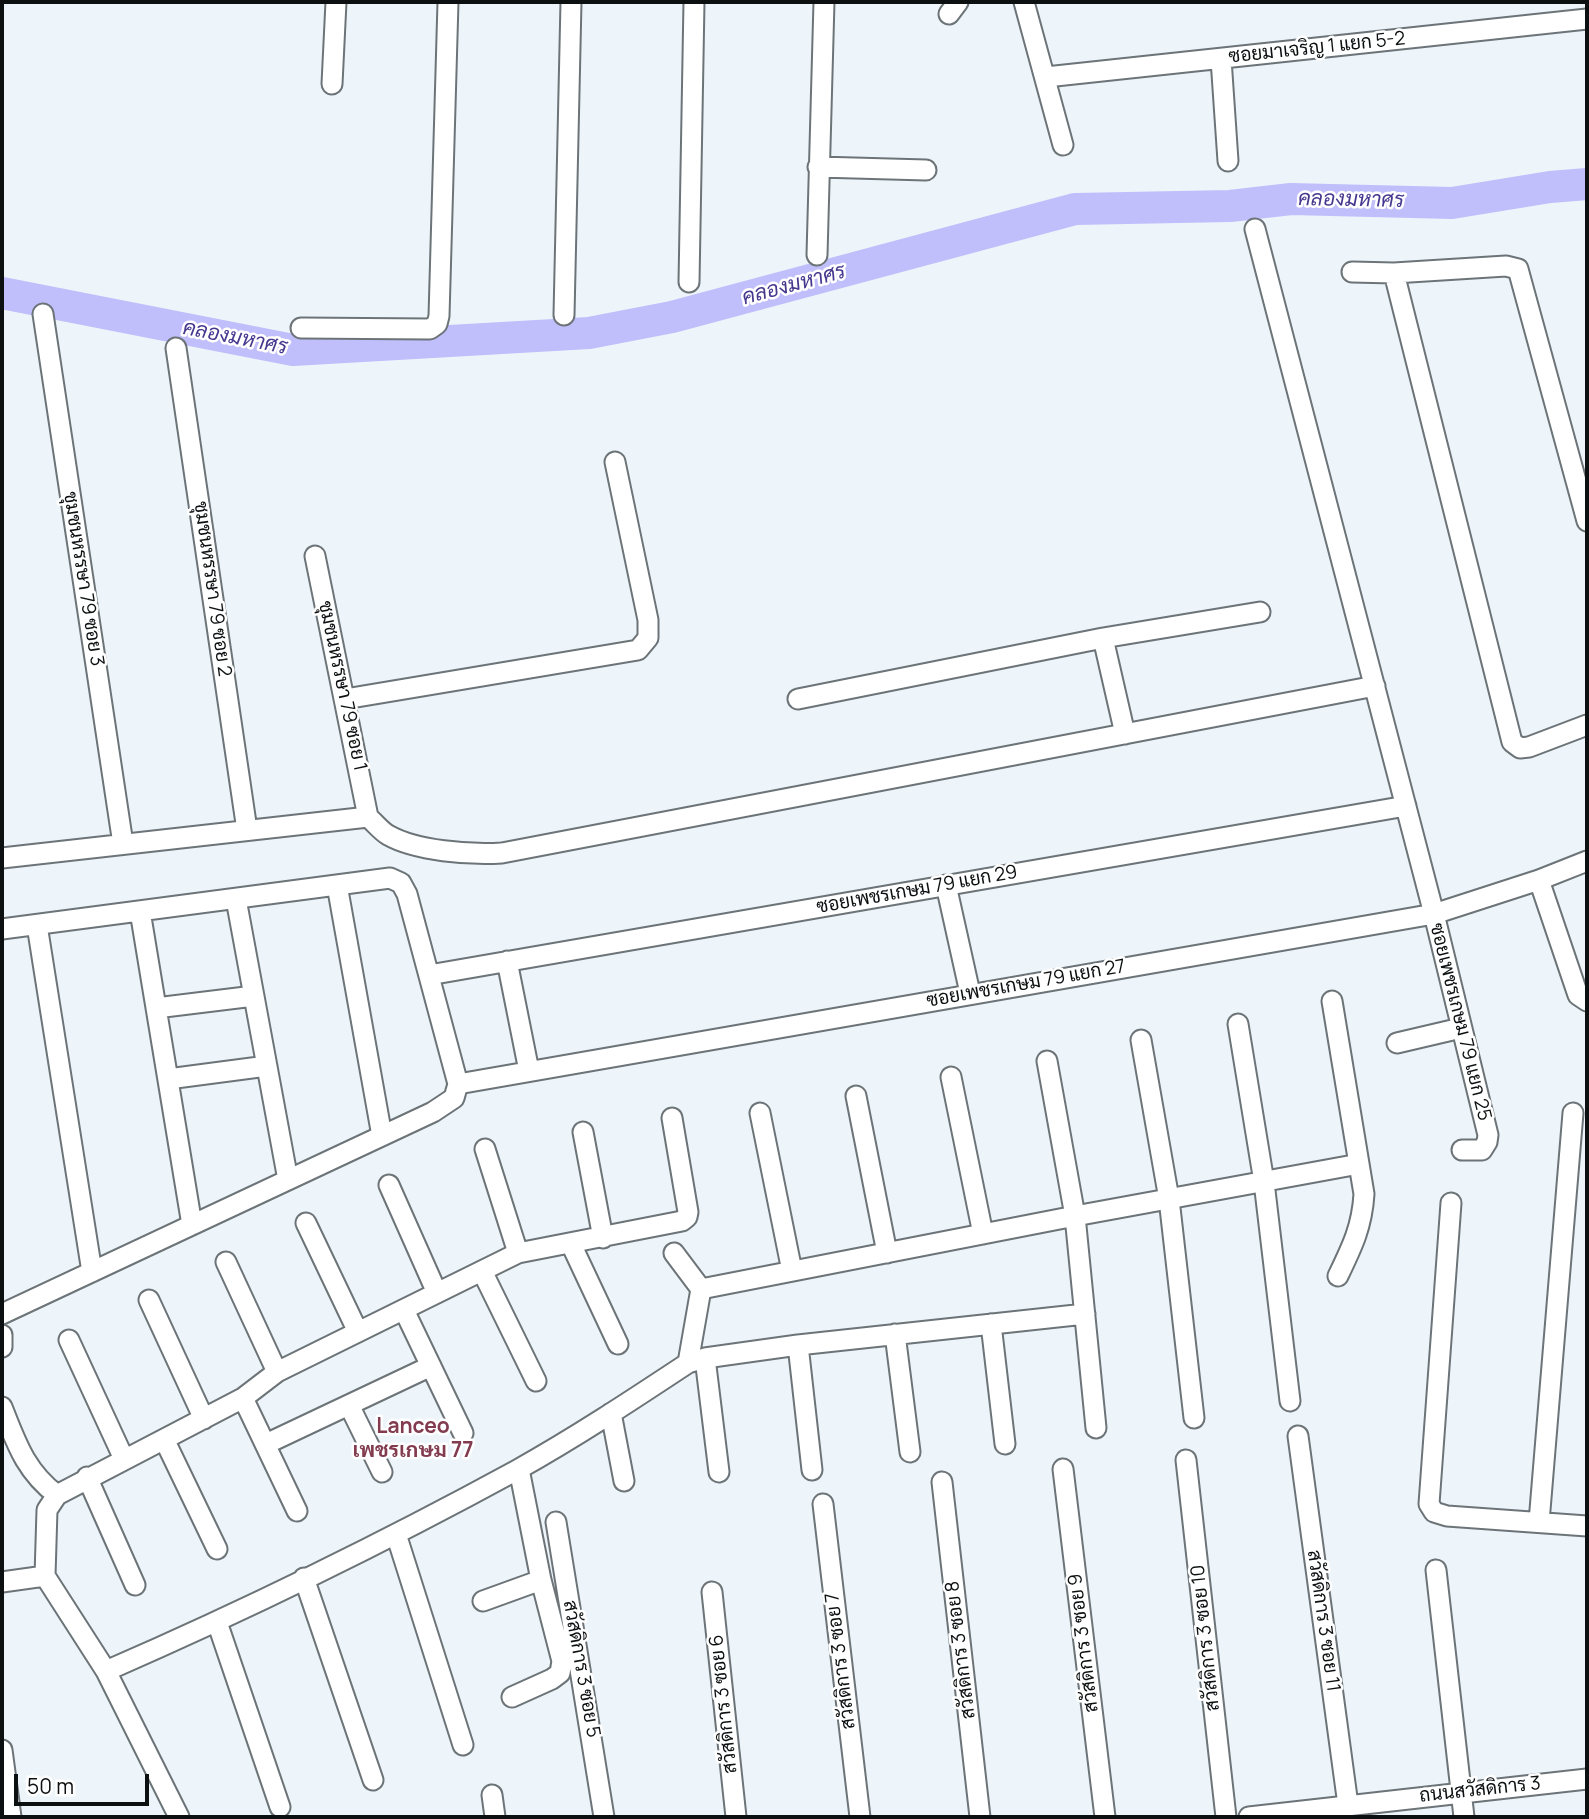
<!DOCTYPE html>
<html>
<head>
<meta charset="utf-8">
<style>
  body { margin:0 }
  #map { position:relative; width:1589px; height:1819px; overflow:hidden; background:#edf5fa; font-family:Manrope,sans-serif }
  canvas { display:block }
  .frame { position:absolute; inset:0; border:4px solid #0d1011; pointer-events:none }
  .scale { position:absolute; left:14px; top:1774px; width:135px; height:32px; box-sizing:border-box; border:4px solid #0d1011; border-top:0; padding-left:9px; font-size:21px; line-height:24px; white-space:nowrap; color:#0d1011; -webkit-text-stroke:5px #fff; paint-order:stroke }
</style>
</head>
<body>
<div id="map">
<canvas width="1589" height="1819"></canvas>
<div class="frame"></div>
<div class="scale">50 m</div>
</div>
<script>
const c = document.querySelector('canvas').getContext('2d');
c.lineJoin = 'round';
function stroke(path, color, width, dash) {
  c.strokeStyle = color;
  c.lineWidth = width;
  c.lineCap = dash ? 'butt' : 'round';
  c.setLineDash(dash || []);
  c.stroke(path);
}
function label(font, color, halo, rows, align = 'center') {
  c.font = font + ' Manrope,Sarabun,sans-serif';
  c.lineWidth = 5;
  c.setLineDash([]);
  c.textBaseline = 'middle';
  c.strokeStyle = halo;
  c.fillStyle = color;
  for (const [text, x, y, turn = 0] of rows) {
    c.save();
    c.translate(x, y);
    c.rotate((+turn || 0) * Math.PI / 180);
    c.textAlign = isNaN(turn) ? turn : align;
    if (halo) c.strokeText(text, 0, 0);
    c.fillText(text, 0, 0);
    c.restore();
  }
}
stroke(new Path2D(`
  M2,293L293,350L589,333L672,317L1075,209L1230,206L1291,199L1452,203L1550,187L1587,184`), '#c1befc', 32);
const minor = new Path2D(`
  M1024,2L1063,145
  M949,14L958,2
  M1221,59L1228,161
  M1046,77L1587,19
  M332,84L336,2
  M818,167L926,170
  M1255,229L1434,914L1488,1135L1487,1142L1482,1150H1462
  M817,255L824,2
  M1352,272L1394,273L1506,266L1518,269L1587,521
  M1394,273L1512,742L1520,748L1529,747L1587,725
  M689,282L694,2
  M43,314L123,844
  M564,315L571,2
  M301,328L430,329L437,324L439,316L448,2
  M176,348L247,830
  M315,556L368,817
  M1103,638L1125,734
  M345,699L638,650L648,638V620L615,462
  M798,699L1103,638L1260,612
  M2,858L368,817C374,822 381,831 388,835C416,851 470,855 502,853L1375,686
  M1539,880L1578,995L1587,1001
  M337,885L382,1136
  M946,885L970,993
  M236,899L288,1180
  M140,911L192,1225
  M37,925L92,1272
  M2,929L390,878L401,883L407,894L458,1084L454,1098L433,1112L2,1314
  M507,961L529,1071
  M429,975L1406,806
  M1332,1001L1364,1194C1362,1227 1352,1247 1338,1276
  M156,1008L254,996
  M1238,1024L1264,1182L1290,1401
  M1141,1040L1169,1199L1194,1418
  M1397,1043L1461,1028
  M1047,1061L1075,1216L1096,1428
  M951,1077L983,1234
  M168,1079L267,1066
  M458,1084L1434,914L1539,880L1587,861
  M856,1096L887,1253
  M760,1113L792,1271
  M583,1132L603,1238
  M485,1149L518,1253
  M389,1185L437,1293
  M1451,1203L1429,1504L1434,1512L1447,1516L1587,1526
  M306,1223L358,1332
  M571,1244L618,1344
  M226,1262L277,1372
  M482,1271L536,1381
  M701,1289L1075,1216L1359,1164
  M149,1300L204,1419
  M404,1310L463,1433
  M991,1324L1005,1444
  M895,1334L910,1452
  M2,1335V1347
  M69,1340L124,1459
  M798,1345L812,1470
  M705,1358L719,1472
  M688,1363L705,1358L798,1345L1085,1314
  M243,1398L297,1511
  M349,1405L382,1472
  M2,1407C16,1442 25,1471 57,1495
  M611,1413L624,1481
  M1298,1436L1348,1805
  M164,1439L217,1549
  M266,1444L431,1366
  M1186,1460L1226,1817
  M1063,1469L1105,1817
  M87,1477L135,1585
  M942,1482L980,1817
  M823,1504L860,1817
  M556,1522L604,1817
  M1539,1522L1573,1113
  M396,1534L463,1745
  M1436,1570L1464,1817
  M45,1576L106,1671C246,1610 383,1543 517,1470C576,1437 632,1400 688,1363L701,1289L674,1253
  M304,1578L373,1780
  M2,1582L45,1576L47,1510L57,1495L243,1398L277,1372L518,1253L682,1221L687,1217L688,1212L672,1118
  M712,1592L736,1817
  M483,1601L541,1580
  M217,1622L280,1807
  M106,1671L179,1817
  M512,1697L552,1679L560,1673L562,1661L541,1580L519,1469
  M2,1750L11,1817
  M492,1795L495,1817
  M1249,1817L1587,1779`);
stroke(minor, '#6c7478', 23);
stroke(minor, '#fff', 19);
label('19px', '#0d1011', '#fff', [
  ["ซอยมาเจริญ 1 แยก 5-2",1317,48,-6],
  ["ชุมชนหรรษา 79 ซอย 3",83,579,81],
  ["ชุมชนหรรษา 79 ซอย 2",212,589,82],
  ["ชุมชนหรรษา 79 ซอย 1",342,686,78],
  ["ซอยเพชรเกษม 79 แยก 29",917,890,-10],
  ["ซอยเพชรเกษม 79 แยก 27",1026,984,-10],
  ["ซอยเพชรเกษม 79 แยก 25",1460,1022,76],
  ["สวัสดิการ 3 ซอย 11",1323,1621,82],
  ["สวัสดิการ 3 ซอย 10",1206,1638,-96],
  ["สวัสดิการ 3 ซอย 9",1084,1643,-97],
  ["สวัสดิการ 3 ซอย 8",961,1650,-97],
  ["สวัสดิการ 3 ซอย 7",841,1661,-97],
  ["สวัสดิการ 3 ซอย 5",581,1669,80],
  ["สวัสดิการ 3 ซอย 6",724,1704,-96],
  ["ถนนสวัสดิการ 3",1480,1790,-6]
]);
label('italic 21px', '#47388f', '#fff', [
  ["คลองมหาศร",1351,200,1],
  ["คลองมหาศร",794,285,-15],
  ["คลองมหาศร",235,338,11]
]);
label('bold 21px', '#823b4f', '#fff', [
  ["Lanceo",413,1427],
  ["เพชรเกษม 77",413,1451]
]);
</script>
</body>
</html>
